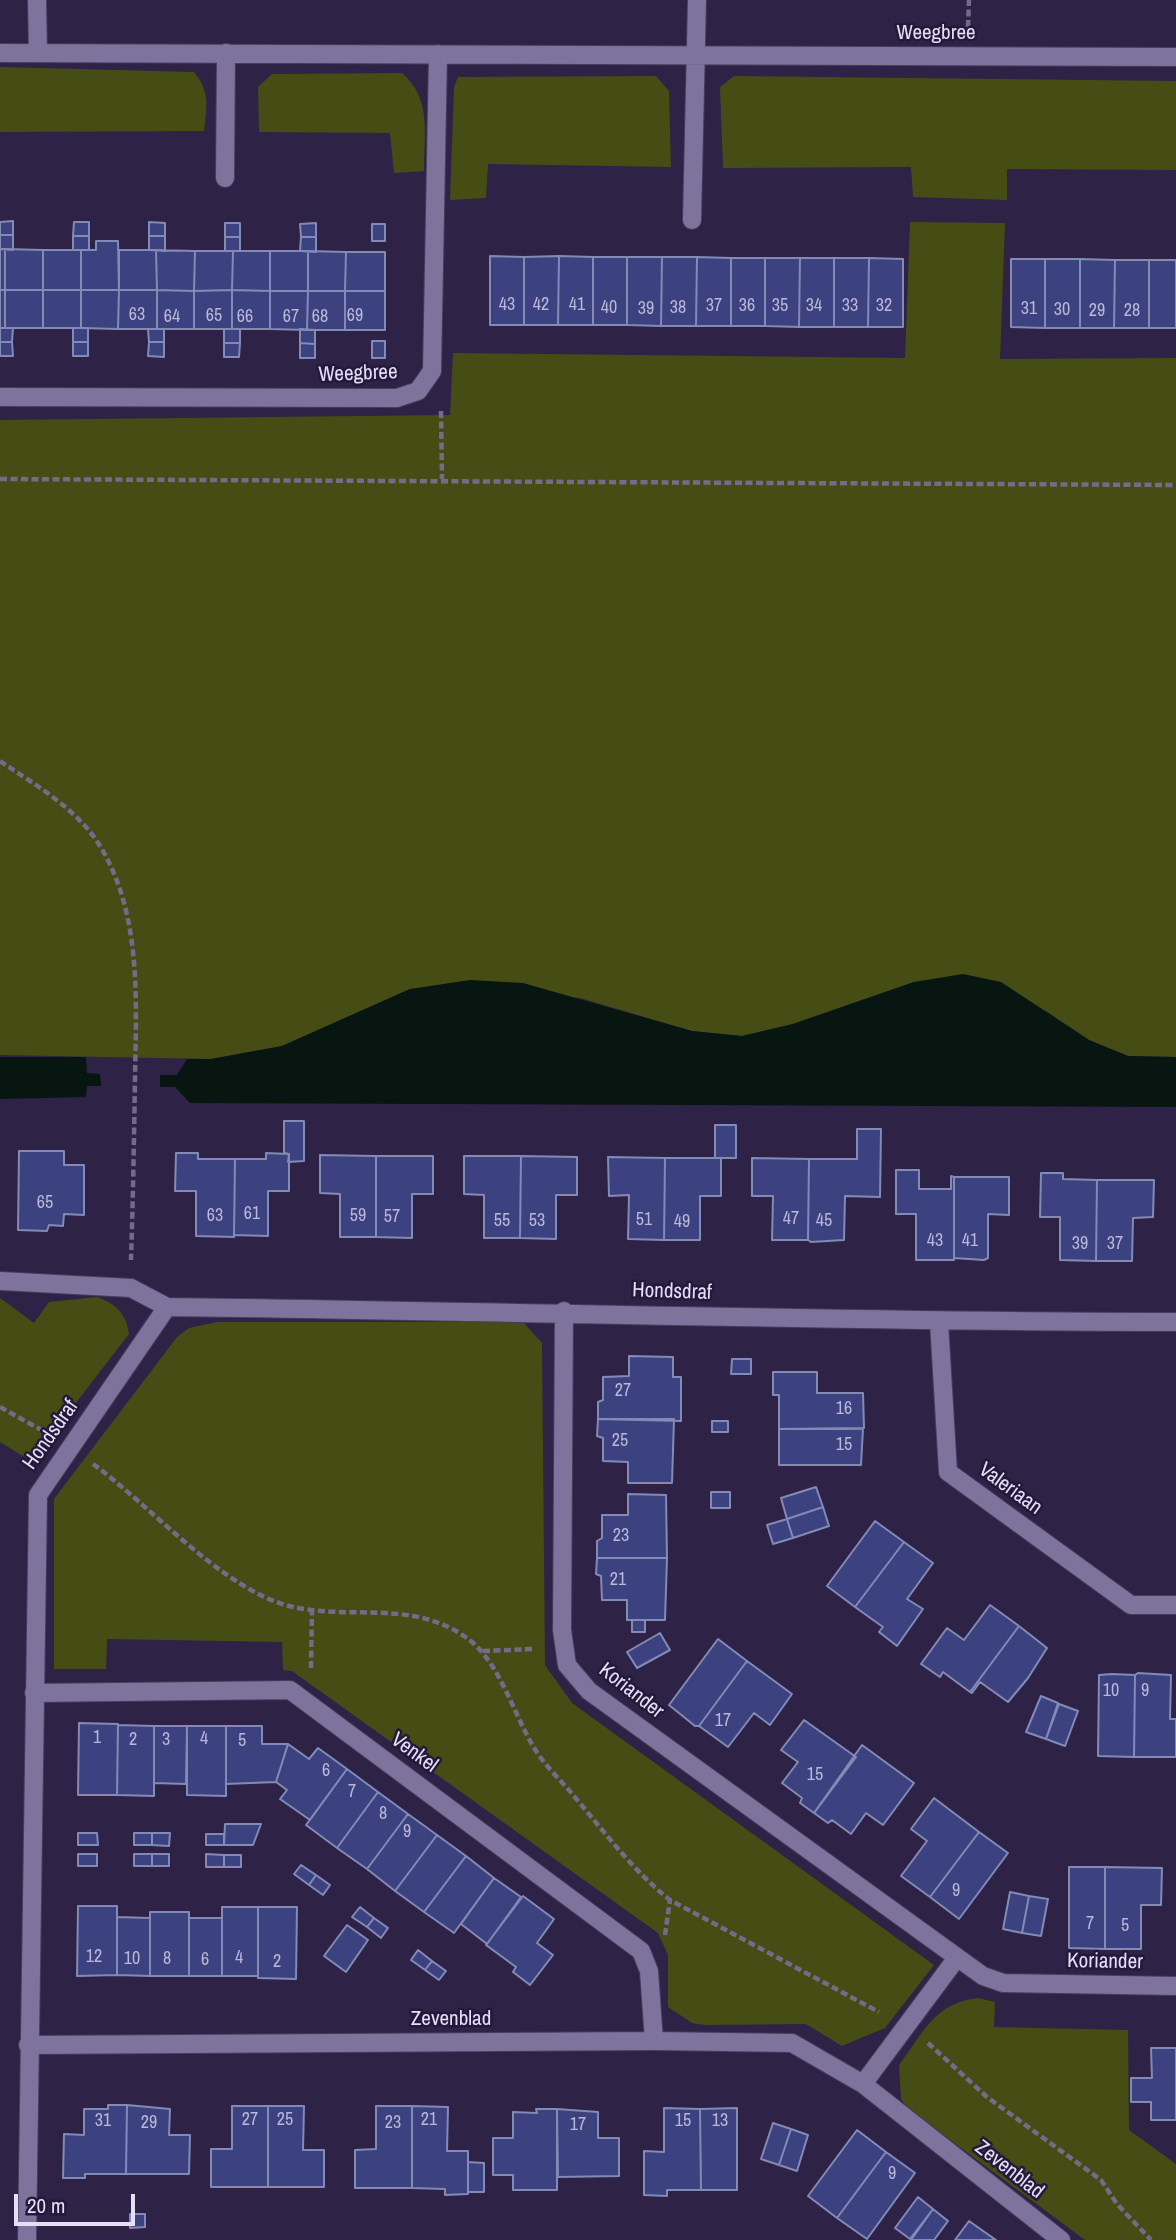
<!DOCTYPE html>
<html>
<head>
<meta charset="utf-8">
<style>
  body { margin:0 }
  #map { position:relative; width:1176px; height:2240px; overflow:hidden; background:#2e2246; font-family:"Archivo Narrow",sans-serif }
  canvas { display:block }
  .scale { position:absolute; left:14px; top:2194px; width:121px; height:32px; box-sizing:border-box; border:4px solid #e4def6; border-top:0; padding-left:9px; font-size:21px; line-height:24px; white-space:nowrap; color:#e4def6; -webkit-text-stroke:5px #24183b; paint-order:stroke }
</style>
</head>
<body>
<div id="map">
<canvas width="1176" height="2240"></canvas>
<div class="scale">20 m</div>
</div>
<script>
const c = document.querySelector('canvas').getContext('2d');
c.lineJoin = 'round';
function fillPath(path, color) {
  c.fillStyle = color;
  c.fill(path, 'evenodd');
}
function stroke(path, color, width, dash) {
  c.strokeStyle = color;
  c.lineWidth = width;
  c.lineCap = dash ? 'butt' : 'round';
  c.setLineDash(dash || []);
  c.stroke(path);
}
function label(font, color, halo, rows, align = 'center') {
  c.font = font + ' "Archivo Narrow",sans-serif';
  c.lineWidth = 5;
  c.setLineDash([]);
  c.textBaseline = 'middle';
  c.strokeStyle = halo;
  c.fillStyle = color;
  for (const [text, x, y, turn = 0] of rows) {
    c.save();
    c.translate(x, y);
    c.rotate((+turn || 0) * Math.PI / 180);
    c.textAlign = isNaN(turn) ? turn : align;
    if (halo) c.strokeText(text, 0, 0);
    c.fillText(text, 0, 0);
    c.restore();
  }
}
fillPath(new Path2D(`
  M0,67L194,72C210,91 207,107 204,131L0,132Z
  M402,73C432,98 424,135 424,171L394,173L390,133L259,132L258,87L272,74Z
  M656,76L669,91L671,167L488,164L486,198L450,200L454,87L458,77Z
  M734,76L1176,81V170L1007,169V200L913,197L911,167L723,168L720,87Z
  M910,222L1005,223L1000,359L1176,358V1057L1128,1056L1089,1040L1046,1011L914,982L793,1024L742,1036L692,1031L580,998L410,989L282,1046L211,1059L0,1055V420L450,415L453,353L905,358Z
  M97,1297C116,1304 126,1313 129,1334L31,1461L0,1442V1298L34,1323L49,1302Z
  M217,1322H523L542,1343L545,1665L572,1703L934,1965L885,2028L842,2046L806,2024L706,2025L692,2023L668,2007V1955L658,1933L292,1671L283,1670L282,1642L107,1639L106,1669H54V1499L177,1337L189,1328Z
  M978,1998L995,2002L994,2027L1128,2030L1129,2130L1176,2164V2240H1085L907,2108L901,2099L899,2065C924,2032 934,2003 978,1998Z`), '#454d15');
fillPath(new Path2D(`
  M963,974L1001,982L1089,1040L1128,1056L1176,1057V1107L190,1103L175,1087H160V1075H177L187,1059H211L282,1046L410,989L470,980L523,983L692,1031L742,1036L793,1024L914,982Z
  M0,1057H86L87,1073L100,1074L101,1086H87L86,1097L0,1099Z`), '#081612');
const building = new Path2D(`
  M13,221V235H0V222Z
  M74,222H89V236H73Z
  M149,222L165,223V236H149Z
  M225,223H240V237H225Z
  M316,223V237H301L300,224Z
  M372,224H385V241H372Z
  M0,235H13V250L0,249Z
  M73,236H89V250H73Z
  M149,236H165V251L149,250Z
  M225,237H240V251H225Z
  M301,237H316V252L300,251Z
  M96,241H118L119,290H81V250H96Z
  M0,249H5V290H0Z
  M5,249L43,250V290H5Z
  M43,250H81V290H43Z
  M119,250H156L157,290H119Z
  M156,250L195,251L194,291L157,290Z
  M195,251H233L232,290L194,291Z
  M233,251H270V291L232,290Z
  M270,251H308V291H270Z
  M308,251L346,252L345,291H308Z
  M346,252H385V291H345Z
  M490,256L524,257V325H490Z
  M559,256L558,325H524V257Z
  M559,256L593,257V325H558Z
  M593,257H627V325H593Z
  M627,257H662L661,326L627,325Z
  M662,257H697L696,326H661Z
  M697,257L731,258V326H696Z
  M731,258H765V326H731Z
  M765,258H800L799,327L765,326Z
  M800,258H834V327H799Z
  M834,258H869L868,327H834Z
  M869,258L903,259V327H868Z
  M1011,259H1045V328L1011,327Z
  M1045,259H1080V328H1045Z
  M1080,259L1115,260L1114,328H1080Z
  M1115,260H1149V328H1114Z
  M1149,260H1176V328H1149Z
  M0,290H5V328H0Z
  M5,290H43V328H5Z
  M43,290H81V328H43Z
  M81,290H119L118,329L81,328Z
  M119,290H157V329H118Z
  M157,290L194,291V329H157Z
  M232,290L270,291V329H232Z
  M232,290V329H194V291Z
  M270,291H308L307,330L270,329Z
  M308,291H345V330H307Z
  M345,291H385V330H345Z
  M0,328H13L12,342H0Z
  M73,328H88V342H73Z
  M148,329H164V342H149Z
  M224,329H240V343H224Z
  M300,329L315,330V344L300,343Z
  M372,341H385V358H372Z
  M0,342H12L13,356H0Z
  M73,342H88V356H73Z
  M149,342H164V357L148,356Z
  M224,343H240L239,357H224Z
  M300,343L315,344V358H300Z
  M284,1121H304V1161L288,1162L289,1154L284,1153Z
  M715,1125H736V1158H715Z
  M857,1129H881L880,1197L845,1196L844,1240L811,1242L808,1240L809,1159H857Z
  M19,1151H64V1165H84V1215L64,1214L63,1226L49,1225L47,1231L18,1230Z
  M176,1153H198V1159H235L234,1237L196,1236V1191H175Z
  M266,1153L289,1154V1191H268V1236L234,1235L235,1159H266Z
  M320,1155L376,1156V1237H340V1194L320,1193Z
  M376,1156H433V1194H412V1238L376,1237Z
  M464,1156H521L520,1238H484V1195L464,1194Z
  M521,1156L577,1157V1195H556V1239L520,1238Z
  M608,1157L665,1158L664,1240L628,1239L629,1195L609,1196Z
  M665,1158H721V1196H700V1240H664Z
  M752,1158L809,1159L808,1240H772L773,1196H752Z
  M896,1170H919V1189H951V1176L954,1177V1260H916V1214H896Z
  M1041,1173H1063V1179L1097,1180L1096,1261L1060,1260V1217H1040Z
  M954,1177H1009V1215L988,1214V1258L984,1260L954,1258Z
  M1097,1180H1154L1153,1217L1133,1218L1132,1261H1096Z
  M629,1356L673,1357V1377H681V1421L598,1419V1402L603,1400V1377L629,1376Z
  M732,1359H751V1374H731Z
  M773,1372H817V1393H863L864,1428L779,1429V1395H773Z
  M598,1419H674L672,1483H628V1462L603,1461V1438L597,1436Z
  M712,1421H728V1432H712Z
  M779,1429H863L861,1465H779Z
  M816,1487L823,1507L787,1519L781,1498Z
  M711,1492H730V1508H711Z
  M628,1494L666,1495L667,1558H597V1541L602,1538V1515H628Z
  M823,1507L829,1526L793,1538L787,1519Z
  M787,1519L793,1538L773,1544L767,1525Z
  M875,1521L904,1542L855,1607L827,1586Z
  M904,1542L933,1563L907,1599L923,1609L897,1646L879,1632L883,1627L855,1607Z
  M597,1558H667L665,1620H627V1600H602L601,1576L596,1574Z
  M990,1605L1019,1626L970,1692L943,1672L940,1677L921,1664L947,1628L964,1640Z
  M632,1620H645V1632H632Z
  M1019,1626L1047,1648L1028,1678L1008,1702L980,1682L972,1693L970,1692Z
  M660,1633L670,1650L637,1668L627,1652Z
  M718,1639L747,1661L699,1726H695L669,1705Z
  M747,1661L792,1694L770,1725L754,1713L728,1747L699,1726Z
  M1138,1673L1171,1675L1170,1719H1176V1757H1134L1135,1675Z
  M1112,1674L1135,1675L1134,1757L1098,1756L1099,1675Z
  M1041,1696L1058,1703L1046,1739L1026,1732Z
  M1059,1704L1078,1711L1065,1746L1046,1739Z
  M804,1720L856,1757L814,1813L800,1803L802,1798L782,1783L798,1762L781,1750Z
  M79,1723L118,1724L117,1795H78Z
  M118,1725L154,1726V1796L117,1795Z
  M154,1726H187L186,1784L154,1783Z
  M187,1726H226V1796L187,1795Z
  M226,1726H262V1744H288L276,1782L226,1784Z
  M288,1744L309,1759L318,1748L347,1769L310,1820L280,1799L287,1790L276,1782Z
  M862,1745L914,1783L883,1825L866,1813L851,1834L832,1820L828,1823L814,1813Z
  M347,1769L378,1792L337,1848L306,1825Z
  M378,1792L408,1814L367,1869L337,1848Z
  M934,1798L979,1832L930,1897L901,1876L927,1841L911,1829Z
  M408,1814L437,1835L395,1891L367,1869Z
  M225,1824H261L253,1845H224Z
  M979,1832L1008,1853L959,1919L930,1897Z
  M78,1833H97L98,1845H78Z
  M134,1833H152V1845H134Z
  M152,1833H170L169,1846L152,1845Z
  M206,1834H224V1845H206Z
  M437,1835L466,1856L424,1912L395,1891Z
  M78,1854H97V1866H78Z
  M134,1854H152V1866H134Z
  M152,1854H169V1866H152Z
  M206,1854L224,1855V1867H206Z
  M224,1855H241V1867H224Z
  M466,1856L494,1878L454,1933L424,1912Z
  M301,1865L316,1875L309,1885L294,1874Z
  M1069,1867H1105V1949L1069,1948Z
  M1105,1867L1162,1868L1161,1905H1141V1949H1105Z
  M316,1875L330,1885L323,1895L309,1885Z
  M494,1878L521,1897L487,1944L461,1924Z
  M1010,1892L1029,1896L1022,1933L1003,1929Z
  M523,1896L554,1919L537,1943L553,1955L530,1985L513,1972L516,1967L486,1945Z
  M1029,1896L1048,1899L1041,1936L1022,1933Z
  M78,1906H117V1975L77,1976Z
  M222,1907H258V1976H222Z
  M258,1907H297L296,1979L258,1978Z
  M360,1907L374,1918L367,1927L352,1917Z
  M150,1912H189V1976H150Z
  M117,1917L150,1918V1976L117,1975Z
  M189,1918H222V1976H189Z
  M374,1918L388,1928L381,1938L367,1927Z
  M347,1925L368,1940L346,1972L324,1956Z
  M418,1950L432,1961L425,1970L411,1960Z
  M432,1961L446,1971L439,1980L425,1970Z
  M1151,2048H1176V2120H1151V2102H1131V2078H1152Z
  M108,2105H127L126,2174H85V2178H63L64,2134L84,2135V2109H108Z
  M127,2105L170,2109L169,2135H190L189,2174H126Z
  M232,2106H268V2187H211V2149H232Z
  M268,2106H304L303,2150H324V2187H268Z
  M376,2106H412V2188H355V2150L376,2149Z
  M412,2106L448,2107L447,2151H468V2194L445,2195V2189L412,2188Z
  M664,2108L700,2109L701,2190H667V2196L644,2195V2151L664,2152Z
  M737,2108V2190H701L700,2109Z
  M536,2109H557V2190H513V2175H493V2138H513V2112L537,2113Z
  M557,2109L598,2112V2138H619V2176L558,2177Z
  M773,2123L791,2129L779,2165L761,2159Z
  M791,2129L808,2135L797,2171L779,2165Z
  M857,2130L886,2152L837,2218L808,2196Z
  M886,2152L915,2173L867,2239L837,2218Z
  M468,2162L484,2163V2192H468Z
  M918,2197L933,2209L910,2239L895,2228Z
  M933,2209L948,2221L934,2240H911Z
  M130,2214H145V2227L130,2228Z
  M969,2221L996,2240H955Z`);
fillPath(building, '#3c4280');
stroke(building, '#838ab5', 2);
const minor = new Path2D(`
  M37,0L38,53
  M0,53L1176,57
  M225,178L226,53
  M692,220L697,0
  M0,397L397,398L418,391L432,371L438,54
  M0,1281L131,1288L167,1307
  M564,1311L562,1630L567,1665L589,1691L983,1976L1003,1983L1176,1986
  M939,1322L948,1472L1131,1605H1176
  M34,1693L290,1690L641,1951L649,1971L654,2041
  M28,2045L654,2041L792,2043L863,2084L1061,2240
  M863,2084L956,1959
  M27,2240L38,1495L167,1307C504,1311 840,1322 1176,1322`);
stroke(minor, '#473d5c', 20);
stroke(new Path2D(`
  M968,27L969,0
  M441,411L442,479
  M0,479L1176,485
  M0,761C37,786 81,811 103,851C142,920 136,1003 135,1079C134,1139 133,1200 131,1260
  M0,1407L45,1432
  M93,1464C151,1506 221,1588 289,1606C349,1621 409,1599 464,1636C499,1659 512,1711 533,1746C543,1764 560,1779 573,1795C604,1831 632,1870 670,1900L879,2012
  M483,1651L534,1649
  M311,1668L312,1609
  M665,1935L670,1900
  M928,2043L987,2097L1101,2180L1117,2204L1151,2240`), '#746b8a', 4.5, [7, 3.5]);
stroke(minor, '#7e739d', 18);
label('18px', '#bab7d8', null, [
  ["43",507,305],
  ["42",541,305],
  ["41",577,305],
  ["37",714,306],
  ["36",747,306],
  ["35",780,306],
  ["34",814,306],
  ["33",850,306],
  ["32",884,306],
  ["40",609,308],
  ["38",678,308],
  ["39",646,309],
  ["31",1029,309],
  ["30",1062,310],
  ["29",1097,311],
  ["28",1132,311],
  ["63",137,315],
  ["65",214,316],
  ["69",355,316],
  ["64",172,317],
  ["66",245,317],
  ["67",291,317],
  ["68",320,317],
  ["65",45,1203],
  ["61",252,1214],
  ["63",215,1216],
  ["59",358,1216],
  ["57",392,1217],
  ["47",791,1219],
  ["51",644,1220],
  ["55",502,1221],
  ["53",537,1221],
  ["45",824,1221],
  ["49",682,1222],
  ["43",935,1241],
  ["41",970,1241],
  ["39",1080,1244],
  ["37",1115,1244],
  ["27",623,1391],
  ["16",844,1409],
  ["25",620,1441],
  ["15",844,1445],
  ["23",621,1536],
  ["21",618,1580],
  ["10",1111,1691],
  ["9",1145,1691],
  ["17",723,1721],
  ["1",97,1738],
  ["4",204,1739],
  ["2",133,1740],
  ["3",166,1740],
  ["5",242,1741],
  ["6",326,1771],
  ["15",815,1775],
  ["7",352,1792],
  ["8",383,1814],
  ["9",407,1832],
  ["9",956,1891],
  ["7",1090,1924],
  ["5",1125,1926],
  ["12",94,1957],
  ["4",239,1958],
  ["10",132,1959],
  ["8",167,1959],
  ["6",205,1960],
  ["2",277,1962],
  ["27",250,2120],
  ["25",285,2120],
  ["21",429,2120],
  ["31",103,2121],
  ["15",683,2121],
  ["13",720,2121],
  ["29",149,2123],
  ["23",393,2123],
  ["17",578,2125],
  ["9",892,2174]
]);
label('21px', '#e4def6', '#24183b', [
  ["Weegbree",936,33],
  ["Weegbree",358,374,-2],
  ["Hondsdraf",672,1292,2],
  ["Hondsdraf",51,1435,-55],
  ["Valeriaan",1010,1489,36],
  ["Koriander",631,1691,38],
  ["Venkel",414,1753,36],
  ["Koriander",1105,1962,1],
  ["Zevenblad",451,2019],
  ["Zevenblad",1009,2170,38]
]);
</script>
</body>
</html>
